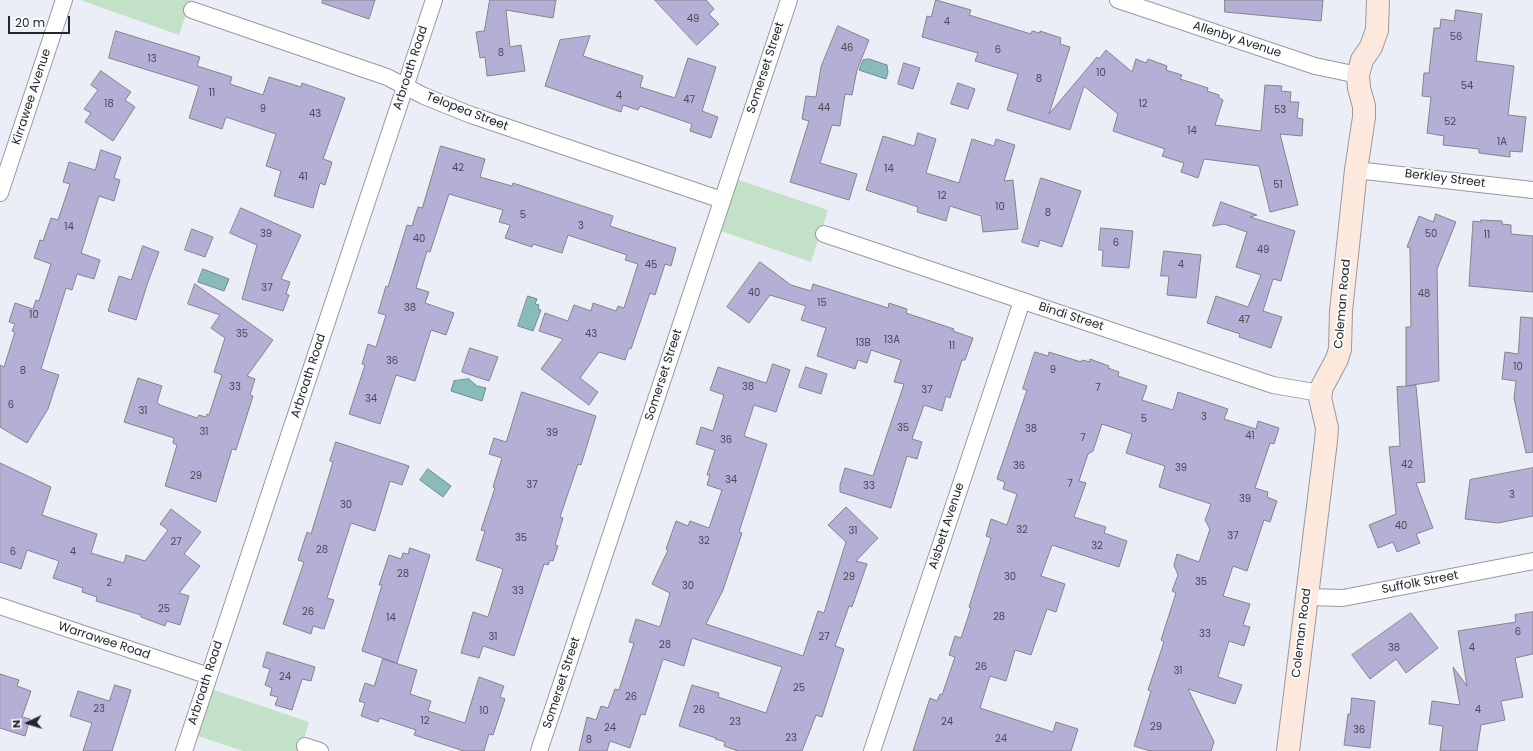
<!DOCTYPE html>
<html>
<head>
<meta charset="utf-8">
<style>
  body { margin:0 }
  #map { position:relative; width:1533px; height:751px; overflow:hidden; background:#eceef7; font-family:Poppins,sans-serif }
  canvas { display:block }
  .north { position:absolute; left:8px; top:703px; width:40px; height:40px; -webkit-text-stroke:3px #fbfcfe; paint-order:stroke; rotate:266deg; font-size:11px; font-weight:700; line-height:16px; text-align:center; color:#252629 }
  .north::after { content:''; display:block; margin:auto; width:14px; height:18px; background:#252629; clip-path:polygon(50% 0,100% 100%,50% 72%,0 100%) }
  .scale { position:absolute; left:8px; top:16px; width:62px; height:18px; box-sizing:border-box; border:2px solid #252629; border-top:0; padding-left:5px; font-size:12px; line-height:14px; white-space:nowrap; color:#252629; -webkit-text-stroke:3px #fbfcfe; paint-order:stroke }
</style>
</head>
<body>
<div id="map">
<canvas width="1533" height="751"></canvas>
<div class="north">N</div>
<div class="scale">20 m</div>
</div>
<script>
const c = document.querySelector('canvas').getContext('2d');
c.lineJoin = 'round';
function fillPath(path, color) {
  c.fillStyle = color;
  c.fill(path, 'evenodd');
}
function stroke(path, color, width, dash) {
  c.strokeStyle = color;
  c.lineWidth = width;
  c.lineCap = dash ? 'butt' : 'round';
  c.setLineDash(dash || []);
  c.stroke(path);
}
function label(font, color, halo, rows, align = 'center') {
  c.font = font + ' Poppins,sans-serif';
  c.lineWidth = 4;
  c.setLineDash([]);
  c.textBaseline = 'middle';
  c.strokeStyle = halo;
  c.fillStyle = color;
  for (const [text, x, y, turn = 0] of rows) {
    c.save();
    c.translate(x, y);
    c.rotate((+turn || 0) * Math.PI / 180);
    c.textAlign = isNaN(turn) ? turn : align;
    if (halo) c.strokeText(text, 0, 0);
    c.fillText(text, 0, 0);
    c.restore();
  }
}
fillPath(new Path2D(`
  M80,0H191L179,35Z
  M730,177L828,210L811,262L712,228Z
  M205,687L309,722L300,751H243L189,733Z`), '#c2e1c7');
const water = new Path2D(`
  M869,59L887,65L888,72L886,79L859,70L863,60Z
  M203,269L229,279L224,291L198,282Z
  M528,296L537,299L535,304L539,305L538,309L541,310L533,331L518,326Z
  M469,379L477,386L486,388L482,401L451,391L454,381Z
  M428,469L451,486L443,497L420,480Z`);
fillPath(water, '#89bbbd');
stroke(water, '#6b8e91', 1);
const building = new Path2D(`
  M323,0H375L369,19L322,3Z
  M490,0H556L553,18L506,10L510,47L521,45L525,71L487,76L485,57L480,58L476,32L484,31Z
  M655,0H706L714,9L709,14L719,24L697,45Z
  M936,0L971,10L969,15L1031,34L1032,31L1040,33V31L1061,38L1060,44L1070,47L1049,114L1097,57L1099,59L1106,50L1132,72L1136,59L1146,63L1148,59L1167,66L1166,70L1182,75L1180,79L1208,88L1207,91L1219,95V98L1223,100L1215,125L1261,131L1265,85L1282,86L1281,91L1291,92L1290,102H1299L1297,118L1303,119L1302,136L1280,134L1298,205L1270,212L1259,166L1204,159L1198,178L1181,172L1184,163L1162,156L1165,149L1113,131L1118,114L1084,86L1070,130L1007,110L1018,74L975,61L978,53L922,37L927,16L931,17Z
  M1225,0H1323L1321,21L1225,12Z
  M1456,10L1482,14L1476,61L1514,66L1508,115L1526,117L1522,152L1510,151V157L1479,153V149L1443,145L1444,136L1427,133L1431,97L1422,96L1424,73H1429L1434,28H1440L1441,19L1454,21Z
  M838,26L869,40L857,70L852,95L845,94L840,126L832,125L820,163L857,174L849,200L790,182L809,121L802,119L806,96L816,97L821,67Z
  M116,31L200,57L197,66L232,77L230,84L263,95L269,77L301,87L302,83L345,98L323,159L332,162L325,185L320,183L313,208L274,196L281,171L266,166L276,134L226,117L222,129L189,118L199,86L109,58Z
  M590,36L583,56L643,76L640,87L675,98L688,58L716,67L702,111L718,117L711,138L690,131L692,124L640,106L638,110L623,105L621,112L545,86L560,40Z
  M904,63L920,68L913,89L898,84Z
  M101,71L131,92L125,100L135,107L113,141L85,122L91,113L84,109L98,90L91,85Z
  M958,83L975,89L968,109L951,104Z
  M918,133L936,139L926,173L959,183L972,139L994,146L996,139L1015,145L1004,181L1013,180L1018,229L983,232L981,216L950,206L946,221L917,212L918,207L866,190L883,136L914,146Z
  M441,146L485,159L480,177L512,186L513,183L613,216L610,226L676,248L671,266L665,264L655,295L650,293L631,349L629,348L625,360L599,352L580,378L598,392L589,405L541,369L563,339L539,331L545,313L568,321L574,305L591,311L593,303L616,311L618,306L624,308L638,264L625,260L627,255L568,235L562,253L533,244L532,247L505,238L510,225L499,222L503,210L449,194L430,252L427,251L416,288L429,292L425,303L454,313L446,335L431,330L415,381L396,375L380,424L349,414L365,365L362,364L368,344L376,347L386,315L378,313L386,286L388,287L407,225L412,226L418,207L422,208Z
  M101,150L121,157L114,178L120,180L114,201L99,196L81,253L100,260L94,279L77,274L72,290L66,288L41,369L59,375L48,409L27,443L0,427V365L4,367L15,332L12,331L15,324L9,322L15,303L33,309L36,300L39,301L51,264L34,258L40,240L43,241L51,218L58,220L70,184L63,182L69,162L95,170Z
  M1041,178L1081,191L1062,247L1040,240L1038,247L1022,242Z
  M1221,202L1257,215L1250,217L1295,231L1281,281L1273,279L1263,311L1282,317L1271,348L1239,337L1240,334L1207,323L1216,296L1248,307L1261,275L1236,267L1247,232L1224,224L1213,226Z
  M241,208L301,235L281,279L290,282L286,294L289,295L283,311L242,299L257,245L230,233Z
  M1436,214L1456,222L1437,269L1439,381L1406,386V327H1411L1410,248L1407,247L1419,216L1433,222Z
  M1481,220L1502,221V224L1511,225V234L1533,236V292L1469,286L1473,221L1481,222Z
  M1101,228L1133,231L1129,268L1102,266L1103,250H1099Z
  M192,229L213,237L205,257L185,250Z
  M143,246L159,252L147,285L136,320L108,311L119,276L131,280Z
  M1164,251L1201,255L1196,298L1167,295L1169,276H1161Z
  M760,262L791,285L811,291L813,284L888,308L889,303L907,309L906,313L954,329L953,331L973,338L965,360H962L950,398L946,396L942,411L924,405L912,439L922,442L917,459L907,456L891,508L840,492V485L845,468L873,476L904,384L894,382L901,360L871,350L867,363L858,360L855,369L817,356L826,328L801,320L806,306L770,295L749,323L727,307Z
  M195,284L273,340L247,376L255,379L250,395L253,396L236,450L232,449L216,502L165,486L177,445L173,443L174,438L124,422L138,378L162,386L157,402L160,405L197,418L199,415L206,417L207,414L209,415L222,375L214,372L225,338L211,328L220,315L188,304Z
  M1521,317L1533,318V452L1526,453L1514,398L1516,381L1502,379L1505,352L1518,354Z
  M470,348L498,357L489,381L462,372Z
  M1035,352L1048,356L1049,352L1081,362L1082,360L1090,362V359L1109,366L1108,368L1119,372L1118,376L1147,386L1142,400L1173,410L1178,392L1228,409L1224,419L1256,429L1258,421L1279,428L1274,444L1270,443L1255,488L1268,492L1267,497L1277,501L1270,522L1264,520L1247,571L1233,566L1223,596L1250,604L1243,625L1250,627L1244,646L1229,641L1218,677L1242,685L1235,704L1188,689L1214,742L1211,751H1150L1134,746L1151,691L1148,690L1164,642L1161,640L1176,593L1172,591L1178,575L1174,565L1177,554L1199,562L1210,529L1205,520L1211,504L1159,487L1165,466L1126,453L1132,434L1102,424L1093,451L1088,454L1079,481L1086,483L1074,517L1106,527L1104,533L1127,541L1119,567L1052,545L1041,576L1065,584L1056,612L1047,609L1031,655L1015,650L1006,681L990,676L980,708L1053,732L1056,722L1078,729L1071,751H913L930,698L937,701L940,694L942,695L955,657L949,655L955,636L961,638L971,608L969,607L991,538L986,536L991,519L1007,525L1017,494L1003,489L1005,482L997,479L1027,390L1023,389Z
  M773,364L790,370L776,412L754,405L744,436L767,444L739,532L742,533L723,590L706,624L803,656L818,611L824,613L846,542L828,525L846,507L878,538L856,561L867,564L852,607L849,606L835,646L844,649L822,717L816,715L802,751H738L724,746L725,742L715,739L716,738L679,726L692,685L719,693L718,697L766,713L782,667L692,638L684,666L663,659L645,715L641,714L630,748L610,741L607,751H579L587,717L596,720L601,706L608,708L615,689L619,690L634,643L629,642L636,619L660,627L670,593L652,584L668,550L666,549L676,521L688,526L690,521L709,528L722,490L707,485L710,475H707L715,450L696,444L701,427L713,431L724,395L710,390L718,367L766,383Z
  M806,367L827,374L821,394L799,387Z
  M1416,386L1425,482L1416,483L1433,528L1416,534L1420,543L1397,552L1393,542L1378,548L1369,525L1396,514L1389,447L1400,446L1397,387Z
  M522,392L596,416L581,465L578,464L560,517L563,518L555,545L558,546L553,561L550,560L548,565L544,564L514,656L483,646L479,658L461,653L473,612L488,617L503,569L476,560L485,531L481,530L495,488L493,487L502,458L489,454L494,438L506,442Z
  M336,442L409,466L402,485L390,481L375,531L351,523L327,598L334,600L324,629L313,626L311,634L283,624L304,562L298,560L307,532L311,534L333,462L330,461Z
  M0,463L51,487L42,515L97,534L91,553L124,563L126,555L145,561L168,530L160,524L171,509L201,532L184,554L200,566L179,593L189,596L180,625L167,621L165,626L141,617V615L96,601L97,597L82,592L83,588L53,578L59,561L27,550L21,569L0,562Z
  M1533,468V516L1498,523L1465,519L1470,480Z
  M410,548L430,555L397,663L362,651L382,585H379L389,555L401,559L403,553L408,554Z
  M1533,612V654L1515,658L1523,697L1501,701L1505,720L1481,725L1477,751H1440L1443,726L1429,724L1432,701L1460,705L1453,667L1467,686L1458,631L1516,622L1515,615Z
  M1411,613L1438,648L1406,673L1396,659L1370,679L1352,655Z
  M267,652L315,667L311,681L302,679L292,710L275,705L278,697L270,695L272,688L265,685L270,669L263,667Z
  M383,659L417,670L410,694L431,701L428,711L465,723L479,677L504,686L500,697L505,699L493,735L489,734L484,751H464L414,735L416,730L380,718L378,722L361,716L365,703L359,701L365,683L374,686Z
  M0,674L19,680L17,686L31,691L22,717L30,719L25,736L0,728Z
  M115,685L131,690L112,751H83L92,723L70,716L78,691L109,701Z
  M1352,698L1375,701L1370,748L1344,745L1348,714H1350Z`);
fillPath(building, '#b4afd4');
stroke(building, '#84838c', 1);
const street = new Path2D(`
  M1118,0L1315,66L1358,75
  M192,10L387,77L424,96L471,115L722,200
  M1356,170L1533,190
  M0,193L64,0
  M824,234L1273,385L1320,393
  M1307,597L1343,598L1533,561
  M0,606L209,676
  M305,746L320,751
  M184,751L434,0
  M539,751L789,0
  M872,751L1022,301`);
const secondary = new Path2D(`
  M1288,751L1326,441L1327,428L1320,398L1322,387L1337,359L1340,349L1341,311L1356,170L1364,117V106L1359,88L1358,75L1362,60L1371,47L1377,30L1378,0`);
stroke(street, '#9799a1', 18);
stroke(secondary, '#9799a1', 24);
stroke(street, '#fff', 16);
stroke(secondary, '#fce8dc', 22);
label('10px', '#494854', null, [
  ["49",693,19],
  ["4",947,22],
  ["56",1456,37],
  ["46",847,48],
  ["6",998,50],
  ["8",501,53],
  ["13",152,59],
  ["10",1101,73],
  ["8",1039,79],
  ["54",1467,86],
  ["11",212,93],
  ["4",619,96],
  ["47",689,100],
  ["18",109,104],
  ["12",1143,104],
  ["44",824,108],
  ["9",263,109],
  ["53",1280,110],
  ["43",315,114],
  ["52",1450,122],
  ["14",1192,131],
  ["1A",1502,142],
  ["42",458,168],
  ["14",889,169],
  ["41",303,177],
  ["51",1278,185],
  ["12",942,196],
  ["10",1000,207],
  ["8",1048,213],
  ["5",523,215],
  ["3",581,226],
  ["14",69,227],
  ["39",266,234],
  ["50",1431,234],
  ["11",1487,235],
  ["40",419,239],
  ["6",1116,243],
  ["49",1263,250],
  ["45",651,265],
  ["4",1181,265],
  ["37",267,288],
  ["40",754,293],
  ["48",1424,294],
  ["15",822,303],
  ["38",410,308],
  ["10",34,315],
  ["47",1244,320],
  ["35",242,334],
  ["43",591,334],
  ["13A",892,340],
  ["13B",863,343],
  ["11",952,346],
  ["36",392,361],
  ["10",1518,367],
  ["9",1053,370],
  ["8",23,371],
  ["33",235,387],
  ["38",748,387],
  ["7",1098,388],
  ["37",927,390],
  ["34",371,399],
  ["6",11,405],
  ["31",143,411],
  ["3",1204,417],
  ["5",1144,419],
  ["35",903,428],
  ["38",1031,429],
  ["31",204,432],
  ["39",552,433],
  ["41",1250,436],
  ["7",1083,438],
  ["36",726,440],
  ["42",1407,465],
  ["36",1019,466],
  ["39",1181,468],
  ["29",196,476],
  ["34",731,480],
  ["7",1070,484],
  ["37",532,485],
  ["33",869,486],
  ["3",1512,495],
  ["39",1245,499],
  ["30",346,505],
  ["40",1401,526],
  ["32",1022,530],
  ["31",853,531],
  ["37",1233,536],
  ["35",521,538],
  ["32",704,541],
  ["27",176,542],
  ["32",1097,546],
  ["28",322,550],
  ["6",13,552],
  ["4",73,552],
  ["28",403,574],
  ["29",849,577],
  ["30",1010,577],
  ["35",1201,582],
  ["2",109,583],
  ["30",688,586],
  ["33",518,591],
  ["25",164,609],
  ["26",308,612],
  ["28",999,617],
  ["14",391,618],
  ["6",1518,632],
  ["33",1205,634],
  ["31",493,637],
  ["27",824,637],
  ["28",665,645],
  ["38",1394,648],
  ["4",1472,648],
  ["26",981,667],
  ["31",1178,671],
  ["24",285,677],
  ["25",799,688],
  ["26",631,697],
  ["23",99,709],
  ["26",699,710],
  ["4",1478,710],
  ["10",484,711],
  ["12",425,721],
  ["23",735,722],
  ["24",947,722],
  ["29",1156,727],
  ["24",610,728],
  ["36",1359,730],
  ["23",791,738],
  ["24",1001,739],
  ["8",589,740]
]);
label('12px', '#252629', '#fbfcfe', [
  ["Allenby Avenue",1237,40,18],
  ["Arbroath Road",411,68,-72],
  ["Somerset Street",766,68,-72],
  ["Kirrawee Avenue",32,97,-72],
  ["Telopea Street",467,112,21],
  ["Berkley Street",1445,179,7],
  ["Coleman Road",1343,304,-85],
  ["Bindi Street",1071,317,18],
  ["Somerset Street",664,375,-72],
  ["Arbroath Road",309,376,-72],
  ["Aisbett Avenue",947,526,-72],
  ["Suffolk Street",1420,583,-11],
  ["Coleman Road",1302,633,-83],
  ["Warrawee Road",104,641,18],
  ["Arbroath Road",206,683,-72],
  ["Somerset Street",562,683,-72]
]);
</script>
</body>
</html>
